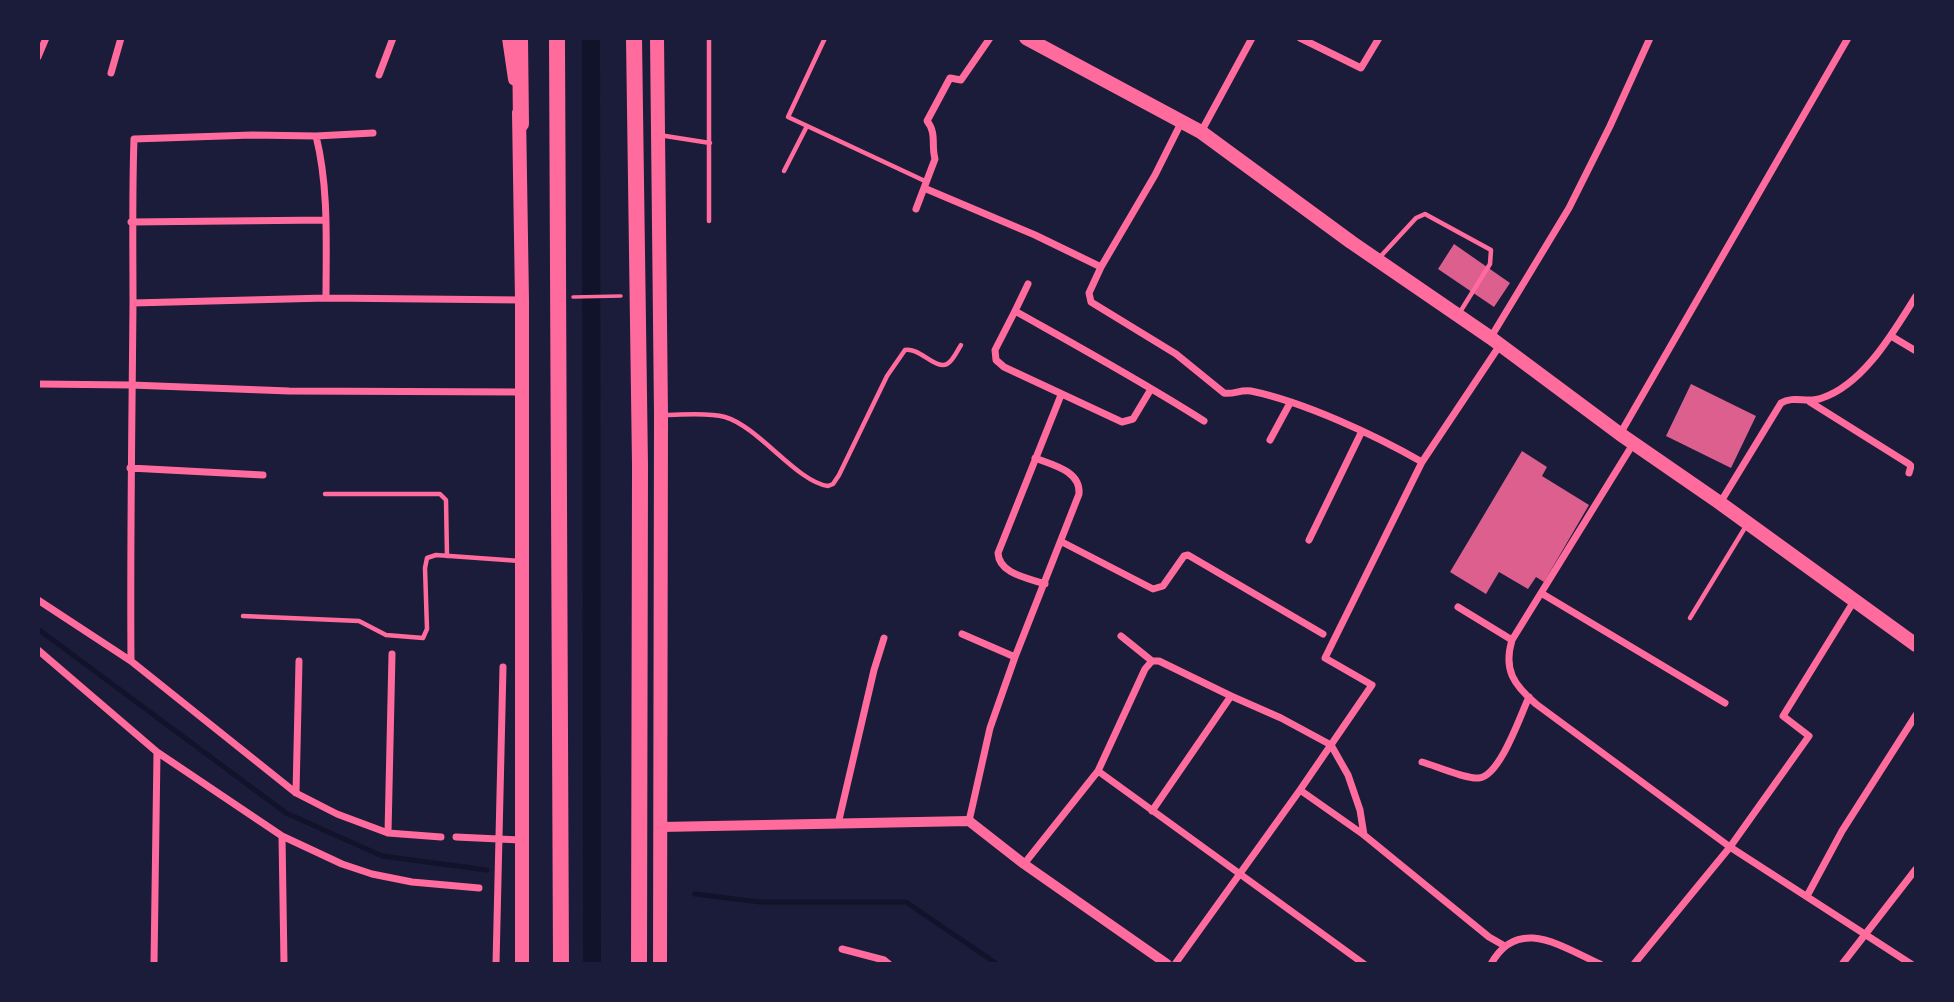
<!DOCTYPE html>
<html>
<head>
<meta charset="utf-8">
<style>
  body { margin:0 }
  #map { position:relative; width:1954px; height:1002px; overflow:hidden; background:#1b1b3a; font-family:Barlow,sans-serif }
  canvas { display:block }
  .frame { position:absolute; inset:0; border:40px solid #1b1b3a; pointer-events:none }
</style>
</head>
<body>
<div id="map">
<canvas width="1954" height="1002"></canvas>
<div class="frame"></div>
</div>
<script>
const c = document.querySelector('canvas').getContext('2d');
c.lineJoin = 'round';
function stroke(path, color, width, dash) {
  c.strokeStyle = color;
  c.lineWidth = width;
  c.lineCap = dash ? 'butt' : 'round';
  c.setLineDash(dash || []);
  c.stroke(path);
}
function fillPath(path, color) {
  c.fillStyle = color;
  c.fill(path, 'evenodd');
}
stroke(new Path2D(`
  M38,629L286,813L382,856L487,870
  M695,894L760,902H906L997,964`), '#12122b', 5);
stroke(new Path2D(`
  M591,38L592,964`), '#12122b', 18);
fillPath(new Path2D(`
  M1454,244L1510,283L1494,307L1438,269Z
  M1691,384L1756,416L1731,468L1666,436Z
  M1522,451L1547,467L1542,476L1589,505L1544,582L1536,577L1528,589L1499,572L1486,594L1450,572Z`), '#dd5f8e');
stroke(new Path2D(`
  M573,297L621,296`), '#ff6b9d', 3.5);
stroke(new Path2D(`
  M709,38V221
  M825,38L788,117L927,182
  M659,135L710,143
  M784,171L807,126
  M1380,257L1416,218L1425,214L1491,250L1490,264L1460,312
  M665,415C683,415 707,412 725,417C759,427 797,482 828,486L833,484L839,475L887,376L905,350C919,347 936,370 947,364C953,361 957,351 961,345
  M325,494H440L446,500L447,556
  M243,616L359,621L386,635L423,638L427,629L425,568L427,558L436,555L520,561
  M1690,618L1746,526`), '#ff6b9d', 4.5);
stroke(new Path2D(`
  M1300,38L1361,68L1379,38
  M38,57L46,38
  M111,73L121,38
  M379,75L393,38
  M1182,121L1155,175L1101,267L1089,293L1091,302L1176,354L1224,393C1233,395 1241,389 1251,391C1304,402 1375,435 1422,462
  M1201,132L1252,38
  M924,188L1035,235L1101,267
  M916,209L935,159C931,145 937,133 927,121L950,78L961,80L990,38
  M131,222L326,220
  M326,298C326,244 329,188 316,136L373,133
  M133,303L326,298L521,300
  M1015,311L1028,284
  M1891,336L1916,351
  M1491,337L1569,208L1610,126L1650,38
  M38,384L131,385L289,391L520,392
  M1151,389L1133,419L1122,422L1004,367L996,360L995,350L1015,311C1079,347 1143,382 1204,421
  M1810,402L1909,464L1911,466L1909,473
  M1620,434L1848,38
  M1270,440L1290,403
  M1633,444L1512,640C1503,670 1514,685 1536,704L1730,847L1911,964
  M130,468L263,475
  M1720,503L1781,403C1794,395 1808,404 1822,398C1864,384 1894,331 1916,296
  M1309,540L1362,431
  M1062,542L1153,589L1163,586L1184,556L1188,555L1323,634
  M1045,584C1028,578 999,574 998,553L1061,395
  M1541,593L1725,703
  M38,600L131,661L296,793L337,814L388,833L441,837
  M1458,607L1512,640
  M962,634L1015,657
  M1121,636L1152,661H1159L1231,696L1152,811
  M38,650L157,752L282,836L342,864L372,874L412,882L479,888
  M131,661C130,542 132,423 133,304C133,249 132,194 134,139L252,135L316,136
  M1152,661L1145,669L1098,771L1364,964
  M1231,696L1281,718L1331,745L1348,775L1360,810L1364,835
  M1422,762C1436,766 1465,779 1479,778C1500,776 1520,716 1529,697
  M1300,790L1364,835L1489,937L1503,945
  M296,793L299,661
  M969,821L990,728L1015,657L1079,494C1081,471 1053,465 1035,458
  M838,824L874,670L884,638
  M388,833L392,654
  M282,836L284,964
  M456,837L520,840
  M1024,864L1098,771
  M1807,896L1842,831L1916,715
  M842,949L884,960L889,964
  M1843,963L1916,869
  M154,964L157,752
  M496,964L503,667
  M1175,964L1300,790L1372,685L1325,658L1422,462L1500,345
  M1491,964C1518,915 1562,947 1600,964
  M1634,964L1730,847L1809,736L1783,716L1854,601`), '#ff6b9d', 7);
stroke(new Path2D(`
  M661,827L969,821L1024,864L1167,964`), '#ff6b9d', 10);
stroke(new Path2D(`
  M509,38L515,79
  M657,38L661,415L660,964
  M1026,38L1201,132L1351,242L1491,338L1620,434L1720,503L1916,645
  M519,113L522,300V964`), '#ff6b9d', 14);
stroke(new Path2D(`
  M520,38L521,124
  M557,38L561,964
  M634,38L640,465L639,964`), '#ff6b9d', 16);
</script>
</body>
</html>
